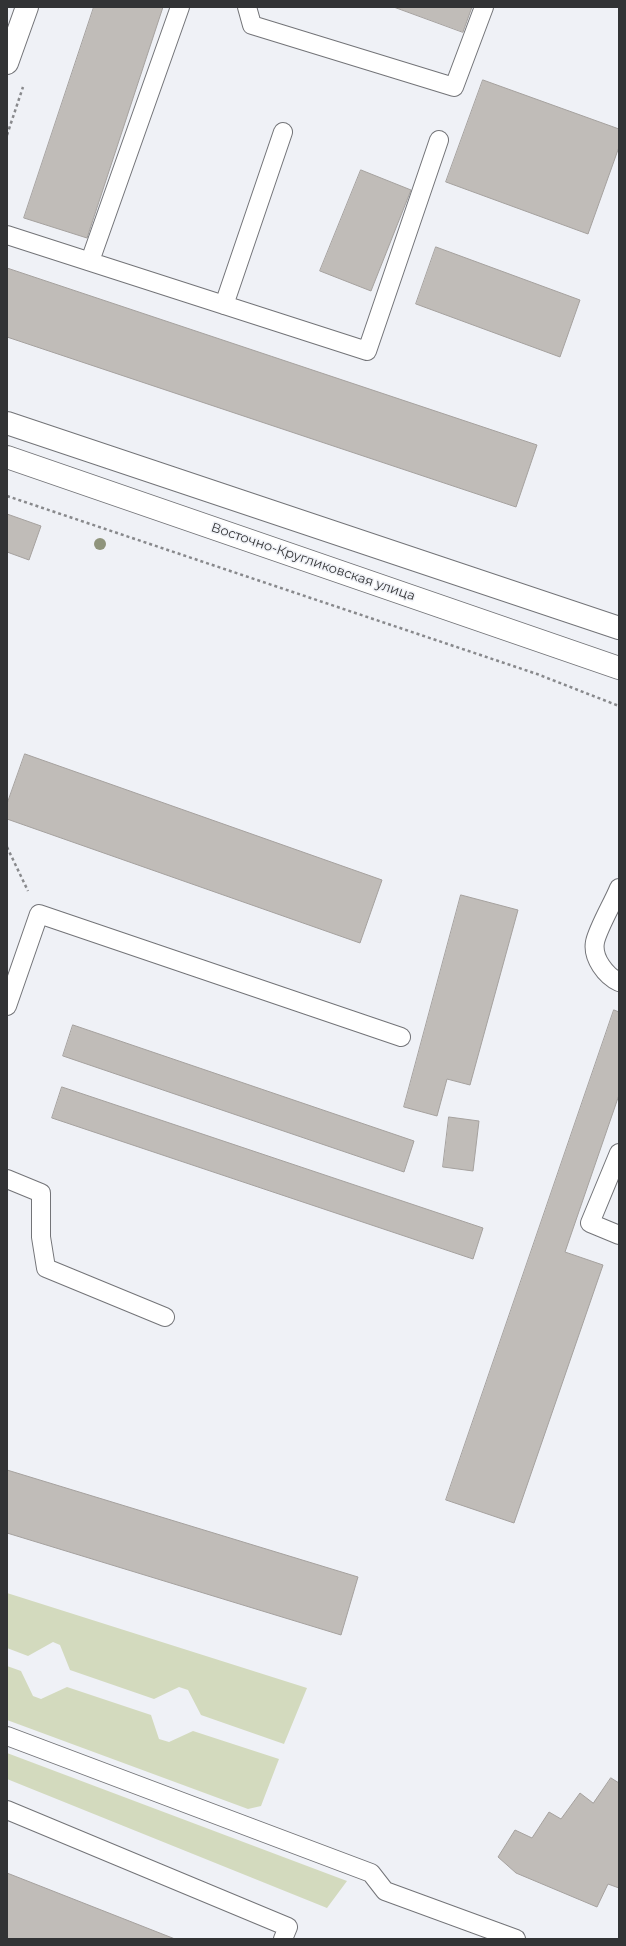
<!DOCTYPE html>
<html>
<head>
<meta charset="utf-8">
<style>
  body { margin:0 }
  #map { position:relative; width:626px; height:1946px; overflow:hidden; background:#eff1f6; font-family:Montserrat,sans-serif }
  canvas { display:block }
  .frame { position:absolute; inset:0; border:8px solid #323335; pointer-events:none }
</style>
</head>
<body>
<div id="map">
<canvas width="626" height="1946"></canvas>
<div class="frame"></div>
</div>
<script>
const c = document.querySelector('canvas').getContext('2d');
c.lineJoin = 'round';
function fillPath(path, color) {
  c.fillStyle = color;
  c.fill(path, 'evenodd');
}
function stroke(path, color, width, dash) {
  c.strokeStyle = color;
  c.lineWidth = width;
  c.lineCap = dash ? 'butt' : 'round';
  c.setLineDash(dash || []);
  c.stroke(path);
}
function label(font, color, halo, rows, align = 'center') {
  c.font = font + ' Montserrat,sans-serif';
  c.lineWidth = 3;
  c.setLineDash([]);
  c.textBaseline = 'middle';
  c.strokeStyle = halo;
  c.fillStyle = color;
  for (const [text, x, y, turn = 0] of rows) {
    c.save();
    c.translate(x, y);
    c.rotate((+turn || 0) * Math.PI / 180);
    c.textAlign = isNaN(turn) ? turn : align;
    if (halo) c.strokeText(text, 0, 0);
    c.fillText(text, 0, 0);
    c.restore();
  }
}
fillPath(new Path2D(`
  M7,1593L307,1688L284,1744L201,1715L188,1690L179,1687L154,1699L70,1670L60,1645L53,1642L28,1656L7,1648Z
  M7,1666L21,1671L33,1696L41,1699L67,1687L151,1715L159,1739L169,1742L193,1731L279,1759L261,1806L248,1809L7,1720Z
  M7,1753L347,1881L327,1908L7,1779Z`), '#d3dabe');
const building = new Path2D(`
  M94,7H163L87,238L24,218Z
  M394,7H472L463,32Z
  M483,80L619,129V147L588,234L446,182Z
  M361,170L411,190L371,291L320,271Z
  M436,247L580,300L560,357L416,304Z
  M7,268L537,445L516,507L7,337Z
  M7,514L41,526L29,560L7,552Z
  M25,754L382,880L360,943L7,819V804Z
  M461,895L518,910L470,1085L447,1079L437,1116L404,1107Z
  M614,1010L619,1012V1095L565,1252L603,1265L514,1523L446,1500Z
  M73,1025L414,1141L404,1172L63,1056Z
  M62,1087L483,1228L473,1259L52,1118Z
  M449,1117L479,1121L473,1171L443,1167Z
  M7,1470L358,1577L341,1635L7,1533Z
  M611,1778L619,1783V1888L608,1884L597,1907L516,1873L498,1857L515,1830L532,1838L549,1812L561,1819L580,1793L593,1803Z
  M7,1873L175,1939H7Z`);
fillPath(building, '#c0bcb8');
stroke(building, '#a5a19e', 1);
const lane = new Path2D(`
  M247,7L252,25L454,87L484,7
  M7,235L367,351L439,140
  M90,261L180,7
  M224,305L283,132
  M619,888C613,903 598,928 595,942C592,958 606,976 619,982
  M7,1006L39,914L401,1037
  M619,1153L590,1223L619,1235
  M7,1179L41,1193V1237L46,1268L165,1317
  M7,1736L371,1873L385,1891L516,1939
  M7,1810L288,1927L283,1939`);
const secondary = new Path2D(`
  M7,63L27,7
  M7,423L619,628
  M7,457L619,668`);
stroke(lane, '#737478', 20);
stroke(secondary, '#737478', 24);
stroke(new Path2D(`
  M7,135L23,87
  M7,496L537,674L619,706
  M7,847L28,891`), '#88898c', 2.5, [3, 3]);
stroke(lane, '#fff', 18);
stroke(secondary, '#fff', 22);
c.fillStyle = '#8f947c';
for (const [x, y] of [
  [100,544]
]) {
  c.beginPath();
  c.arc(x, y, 6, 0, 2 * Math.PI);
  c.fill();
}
label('13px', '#323335', '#eff1f6', [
  ["Восточно-Кругликовская улица",313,562,19]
]);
</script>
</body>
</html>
